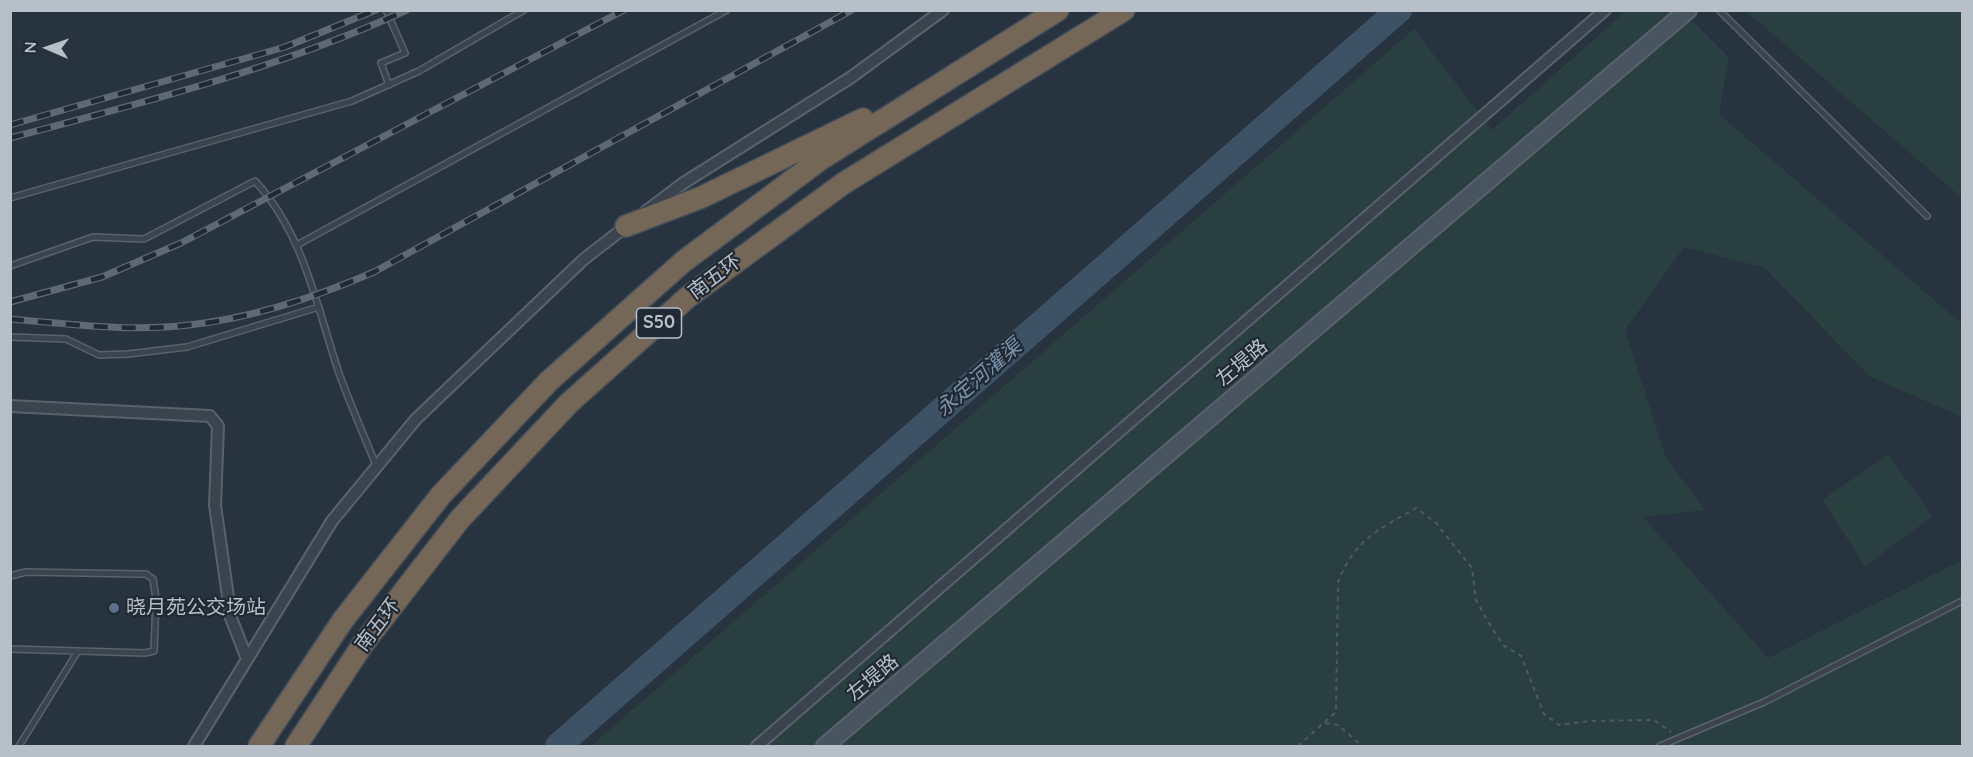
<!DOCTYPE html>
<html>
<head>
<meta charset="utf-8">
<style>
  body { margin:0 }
  #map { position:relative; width:1973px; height:757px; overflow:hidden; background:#27333e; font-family:Quicksand,sans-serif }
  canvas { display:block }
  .frame { position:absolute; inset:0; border:12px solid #b7bfc9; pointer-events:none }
  .north { position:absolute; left:18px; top:18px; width:60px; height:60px; -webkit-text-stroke:4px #202934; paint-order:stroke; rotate:272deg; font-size:16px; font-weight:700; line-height:24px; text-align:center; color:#b7bfc9 }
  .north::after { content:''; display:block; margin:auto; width:21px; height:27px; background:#b7bfc9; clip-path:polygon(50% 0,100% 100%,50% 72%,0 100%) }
</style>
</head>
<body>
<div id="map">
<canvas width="1973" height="757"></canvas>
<div class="frame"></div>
<div class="north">N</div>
</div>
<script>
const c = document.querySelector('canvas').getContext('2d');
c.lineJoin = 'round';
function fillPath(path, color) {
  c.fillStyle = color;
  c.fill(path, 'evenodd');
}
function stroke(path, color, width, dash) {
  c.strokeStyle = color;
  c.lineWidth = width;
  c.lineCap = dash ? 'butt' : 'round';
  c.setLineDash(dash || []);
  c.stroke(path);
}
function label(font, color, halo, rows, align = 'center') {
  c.font = font + ' Quicksand,"Noto Sans SC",sans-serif';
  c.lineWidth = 4.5;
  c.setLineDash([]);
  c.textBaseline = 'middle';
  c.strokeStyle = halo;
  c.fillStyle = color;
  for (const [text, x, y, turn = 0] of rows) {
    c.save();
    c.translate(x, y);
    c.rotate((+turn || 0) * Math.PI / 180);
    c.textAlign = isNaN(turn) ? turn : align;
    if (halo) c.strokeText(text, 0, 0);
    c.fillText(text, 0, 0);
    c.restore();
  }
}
fillPath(new Path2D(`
  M1626,11H1682L1729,58L1719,114L1962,324V417L1869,376L1765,268L1684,247L1625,330L1666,458L1705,510L1643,517L1768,658L1962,560V746H591L1414,29L1492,130Z
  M1746,11H1962V198Z
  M1888,455L1933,516L1865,566L1822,500Z`), '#2a4040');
stroke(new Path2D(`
  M558,746L1399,10`), '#3e5266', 26);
const lane = new Path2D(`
  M386,10L405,53L381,63L389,85
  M1719,10L1927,216
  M10,198L352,101L419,71L524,10
  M297,245L727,10
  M10,266L93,237L144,239L255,181C305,235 317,309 340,376C351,406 364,436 376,465
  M10,337L66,339L99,355L128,354L187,347L319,307
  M10,576L26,572L138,574H146L153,579L156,599L154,651L145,653L78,651
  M10,649L78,651L19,746
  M1660,746L1764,702L1962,601`);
const street = new Path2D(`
  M645,212L682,184L850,78L943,10
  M10,406L210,416L218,426L215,505L231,618L247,659
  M194,746L332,521L416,419L584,259L628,225
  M757,746L1605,10`);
const secondary = new Path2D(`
  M825,746L1688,10`);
const highway = new Path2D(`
  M626,226L702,197L863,119
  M259,746L343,620L441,495L549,381L684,261L821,159L1058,10
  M296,746L363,644L460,519L569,403L688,297L844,183L1124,10`);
stroke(lane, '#59626c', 8);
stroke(street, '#59626c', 14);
stroke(secondary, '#59626c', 20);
stroke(highway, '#464f59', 24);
stroke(new Path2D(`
  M1325,723L1338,725L1362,746
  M1298,746L1336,712L1338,582C1355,539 1378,530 1416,508L1435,522L1472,568L1476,600L1487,620L1503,645L1521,656L1544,714L1559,725L1590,721L1654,720L1671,732`), '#495d5e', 2, [4.5, 4.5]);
stroke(lane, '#3b444e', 5);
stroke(street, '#3b444e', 10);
stroke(secondary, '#495461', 16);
stroke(highway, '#746758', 21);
const rail = new Path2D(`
  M10,125L285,47L376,10
  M10,138C145,102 280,68 407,10
  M10,302L102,277L181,243L624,10
  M10,319C69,324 130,332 189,325C253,318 316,297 374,272L852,10`);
stroke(rail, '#5d6975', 7);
stroke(rail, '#202934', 4.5, [14]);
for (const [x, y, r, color] of [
  [114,608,6,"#5c6f8a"]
]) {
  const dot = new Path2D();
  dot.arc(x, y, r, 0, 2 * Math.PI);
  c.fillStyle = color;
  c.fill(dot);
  stroke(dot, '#202934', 2);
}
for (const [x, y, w] of [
  [659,323,45]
]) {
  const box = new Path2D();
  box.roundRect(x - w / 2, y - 15, w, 30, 4.5);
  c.fillStyle = '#202934';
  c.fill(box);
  stroke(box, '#b7bfc9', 1.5);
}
label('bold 18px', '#b7bfc9', null, [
  ["S50",659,323]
]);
label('20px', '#b7bfc9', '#202934', [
  ["南五环",715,277,-37],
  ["左堤路",1242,363,-40],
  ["南五环",378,625,-53],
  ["左堤路",873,678,-40]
]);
label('20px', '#b7bfc9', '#202934', [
  ["晓月苑公交场站",126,608]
], 'left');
label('italic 21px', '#7a92aa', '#202934', [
  ["永定河灌渠",979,378,-41]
]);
</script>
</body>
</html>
